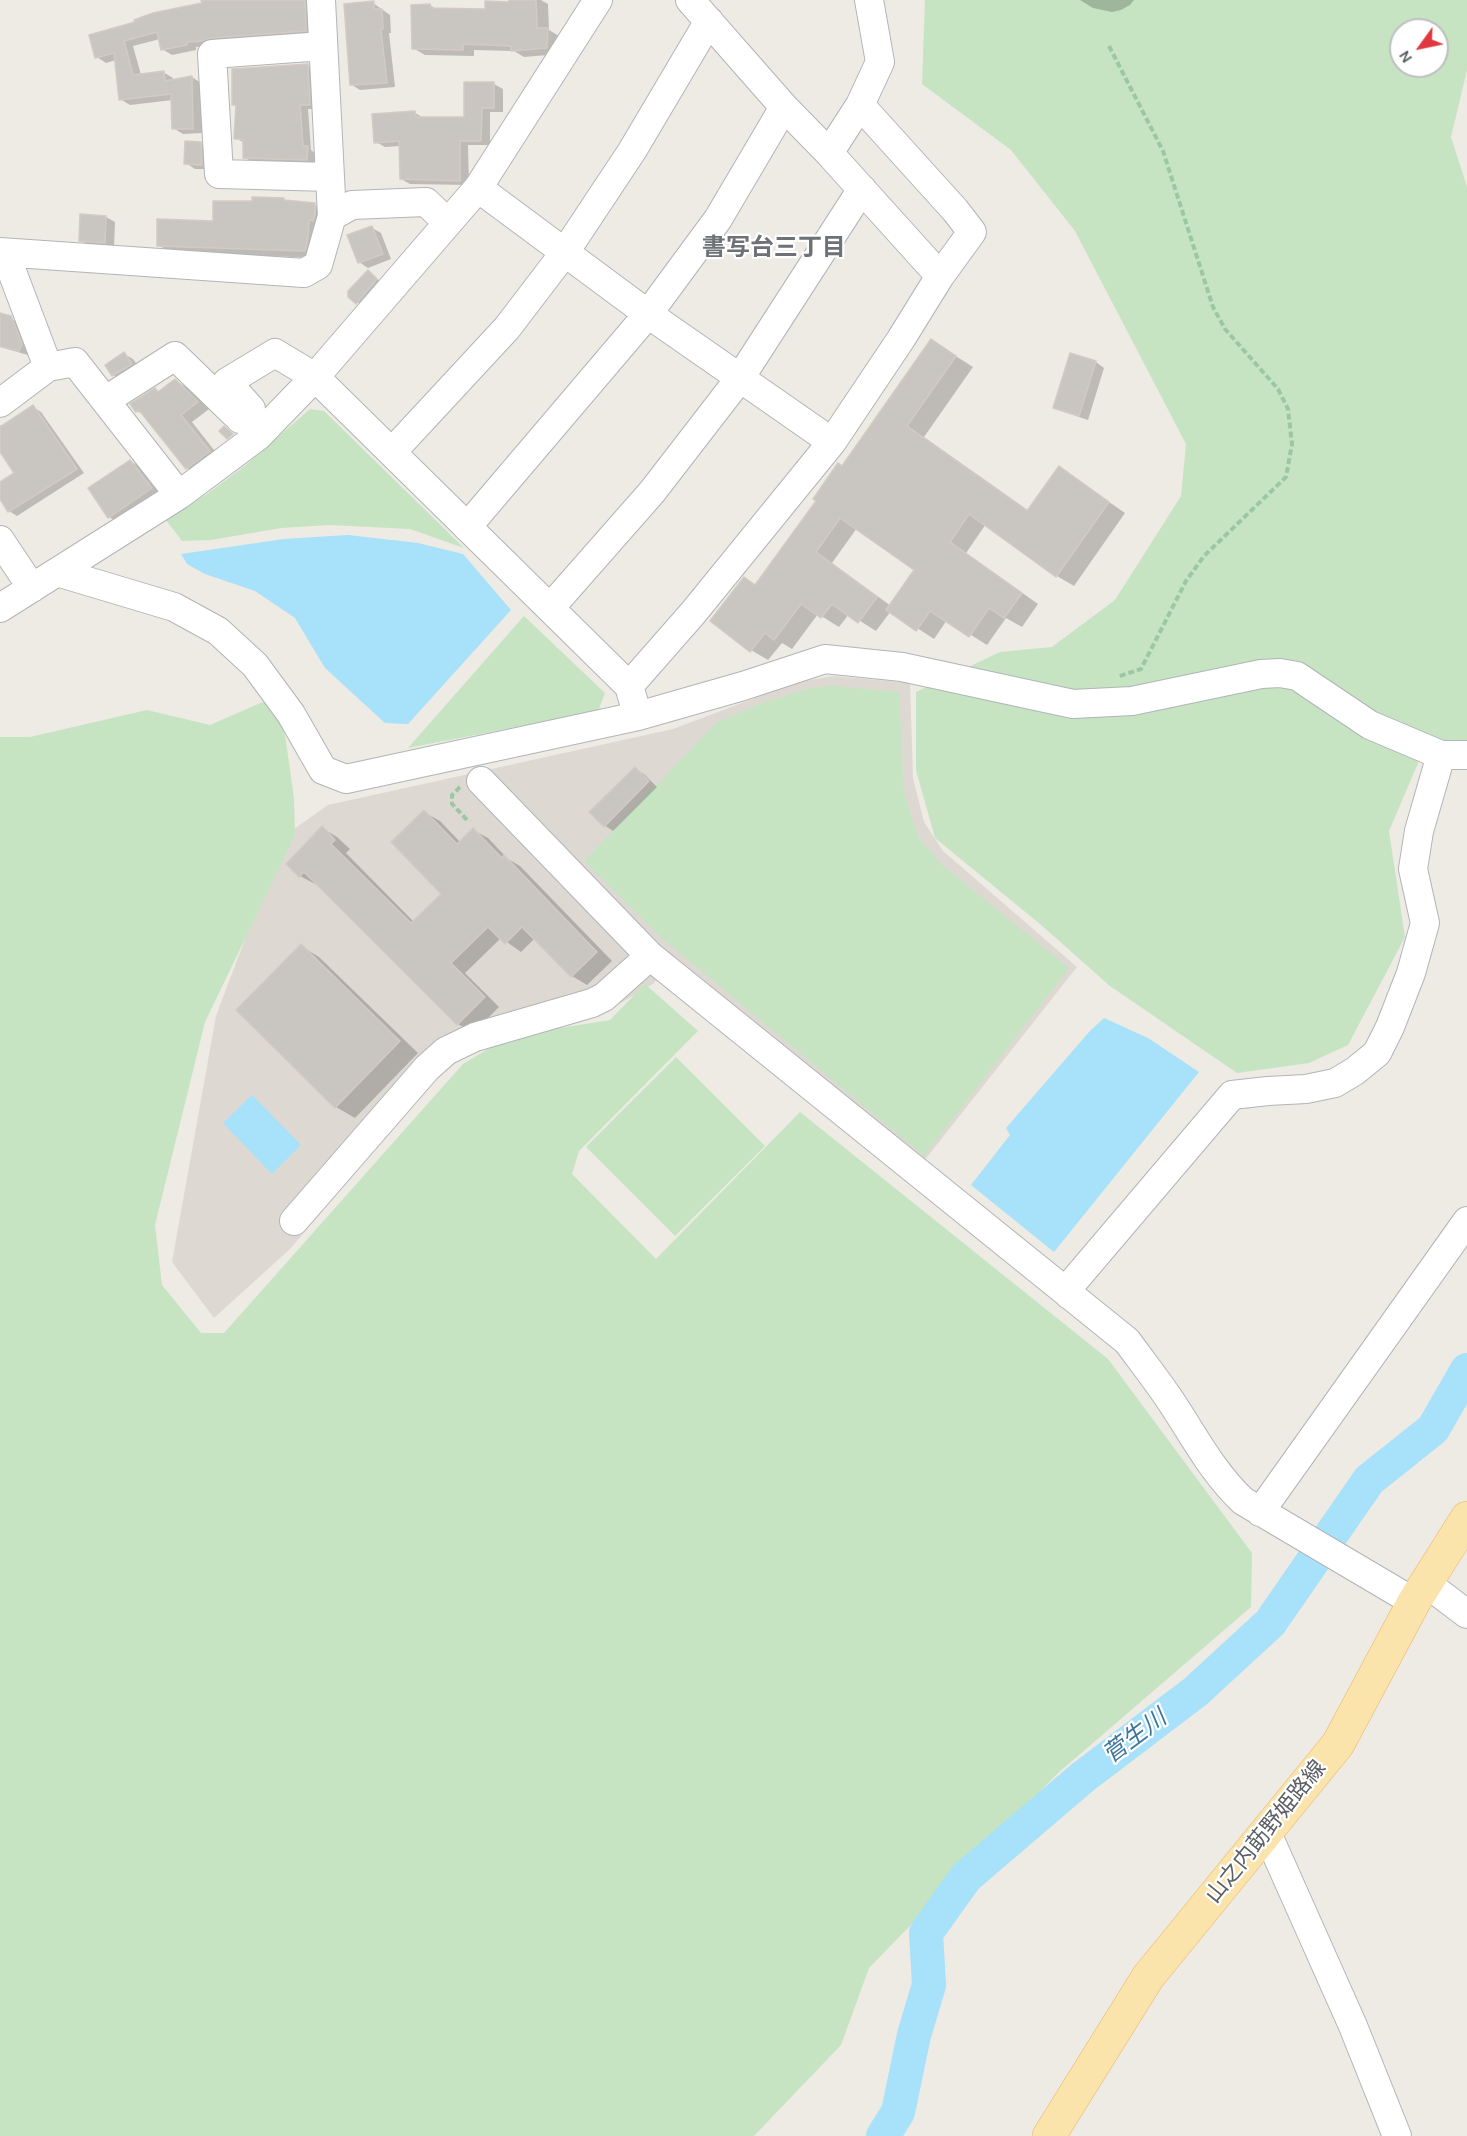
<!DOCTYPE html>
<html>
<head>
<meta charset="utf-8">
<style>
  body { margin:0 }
  #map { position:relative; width:1467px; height:2136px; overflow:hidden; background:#eeeae4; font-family:Karla,sans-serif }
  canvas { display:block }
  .north { position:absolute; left:1389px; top:18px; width:60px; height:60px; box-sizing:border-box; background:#fff; border:2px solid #bebfc1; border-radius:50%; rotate:237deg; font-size:16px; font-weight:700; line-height:24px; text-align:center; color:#5c6064 }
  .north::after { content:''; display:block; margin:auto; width:21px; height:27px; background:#e03840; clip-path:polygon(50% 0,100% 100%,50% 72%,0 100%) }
</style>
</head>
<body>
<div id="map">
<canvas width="1467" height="2136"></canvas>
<div class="north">N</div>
</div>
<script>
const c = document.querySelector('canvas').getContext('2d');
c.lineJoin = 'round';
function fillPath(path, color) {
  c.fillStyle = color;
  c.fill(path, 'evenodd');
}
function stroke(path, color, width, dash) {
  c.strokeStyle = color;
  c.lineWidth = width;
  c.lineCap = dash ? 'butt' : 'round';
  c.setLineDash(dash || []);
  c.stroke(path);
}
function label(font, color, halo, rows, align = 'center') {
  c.font = font + ' Karla,"Noto Sans JP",sans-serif';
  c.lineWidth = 4.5;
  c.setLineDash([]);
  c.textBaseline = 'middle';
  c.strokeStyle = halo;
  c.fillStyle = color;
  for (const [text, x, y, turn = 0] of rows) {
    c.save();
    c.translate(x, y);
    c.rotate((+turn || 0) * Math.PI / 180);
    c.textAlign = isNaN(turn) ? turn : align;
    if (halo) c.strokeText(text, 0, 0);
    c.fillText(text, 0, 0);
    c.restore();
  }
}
fillPath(new Path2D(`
  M834,676L910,683L913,778L924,822L943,851L1077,967L924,1161L674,957L653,984L602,1014L465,1055L432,1083L290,1249L214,1318L172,1262L216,1016L284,836L328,805L673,729L797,682Z`), '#ddd9d2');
fillPath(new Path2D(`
  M925,0H1467V70L1451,137L1467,187V745L1427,742L1389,831L1405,937L1348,1045L1309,1063L1237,1073L1110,986L1040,924L935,838L916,770V692L1000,652L1052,647L1115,600L1181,496L1186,444L1075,231L1011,150L922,84ZM1401,30H1437V66H1401Z
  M310,409L324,411L464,548L410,529L330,525L281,528L211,540L182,541L166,520L207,494L246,465Z
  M524,616L605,693L598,711L408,748Z
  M834,686L899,692L904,793L919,839L944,867L1069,968L924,1156L663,939L584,861L717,722L765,702L810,688Z
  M265,701L284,728L294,798L295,835L205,1022L155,1225L162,1285L201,1333H224L463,1064L510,1036L610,1020L645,984L698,1031L579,1151L572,1174L656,1259L800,1112L1108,1359L1252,1553L1251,1607L1058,1773L869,1968L841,2045L754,2136H0V737H30L147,710L210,725Z
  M676,1057L765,1146L675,1236L586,1147Z`), '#c6e4c2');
fillPath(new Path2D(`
  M348,535L418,543L463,554L511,610L408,724L385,723L325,668L295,618L255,591L205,574L187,564L181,554L284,539Z
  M1104,1018L1148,1038L1199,1072L1054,1252L971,1185L1010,1135L1006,1128L1089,1032Z
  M252,1095L301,1145L272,1174L223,1123Z`), '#a7e1fa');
fillPath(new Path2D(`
  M203,0H315V35L196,47V50L172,55L162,49L160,39L133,46L141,75L163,72L173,78V81L192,77L201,83L203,133L183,134L173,128V100L130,105L120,99L116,60L106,63L97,57L90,36L203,4Z
  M511,0H541L548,4L549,30L559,36V54L524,57L514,51L474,50V56L425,55L413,48L430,5L437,10H486L511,4Z
  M1080,0H1134L1130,5L1121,10L1112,12L1093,8Z
  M373,3L390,15L391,33H389L395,87L360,90L352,85Z
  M307,65L316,70L318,109H308L311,150L315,153V164L252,162L244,157L245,143L235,138L238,106L234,104Z
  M494,84L503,89V112H490V145H468L469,185L410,184L401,179L400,146L385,147L376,142L415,113L424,118L466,119Z
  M200,143L209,148L210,169H195L186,163Z
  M284,199L288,202L314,205L327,212L317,258L170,252L158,245L215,222L253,202Z
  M106,217L115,222L114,247L89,245L80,240Z
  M372,228L381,233L391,259L368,268L359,262Z
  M368,272L385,285L366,308L349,296Z
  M0,314L20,323L30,349L28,355L0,347Z
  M932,341L973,367L924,437L1029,511L1060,468L1125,513L1074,586L1057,576L986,524L966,553L1038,604L1022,627L1006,618L987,645L947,620L934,639L891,611L876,631L849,614L839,627L818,614L792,649L782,643L768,660L751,650L712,621L744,579L757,586ZM857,528L916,570L891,606L832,563Z
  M124,354L133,359L140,369L122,380L113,375L107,365Z
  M1096,362L1104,368L1088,420L1064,412L1055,407Z
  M176,381L188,388L209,409L192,422L221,459L199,475L187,468L147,417L137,411L155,390L160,393Z
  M33,407L41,412L84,473L17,516L9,511L0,497V483L16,473L0,449V425L5,426Z
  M130,461L144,469L165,496L123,525L109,517Z
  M635,769L644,774L657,787L613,831L604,825Z
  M424,812L440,821L460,842L473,830L488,838L508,859L520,866L612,961L587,985L572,976L535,938L521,952L501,938L465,973L499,1007L473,1033L458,1024L317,882L315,884L300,876L322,828L337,837L350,849L346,853L414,922L443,894Z
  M301,946L319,957L418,1053L355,1118L336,1107Z`), '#0003');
stroke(new Path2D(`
  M883,2136L898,2112L914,2035L929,1985L926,1933L966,1877L1083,1777L1195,1692L1270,1623L1369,1480L1433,1429L1467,1370`), '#a7e1fa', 34);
const building = new Path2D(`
  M201,0H305L306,31L211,38L202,41L187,42V45L161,50L157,32L124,41L133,75L164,71L165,81L192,76L193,129H172L171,94L119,100L114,53L95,58L89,35L135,22L134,20L153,13L202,3Z
  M509,0H536L537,28H548L547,48L511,51V46L463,44V50L412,49L411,5L430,4L431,8L485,9V1L509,2Z
  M374,1V9H382L383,29H381L387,83L350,85L344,4Z
  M308,64L310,105H300L303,146H308L307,160L243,158V139H234L236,105H232V69Z
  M464,82H494V108H482L481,141H460V181L400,179L399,141L374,143L372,114L415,111L416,117H464Z
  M185,141L201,142L202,165L184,164Z
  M252,197L284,198V200L315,203V214L313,221L309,220L308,238L305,251L157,246V219L213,221V201H252Z
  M80,214L106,216L105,243L79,241Z
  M372,226L383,254L358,263L347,235Z
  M368,270L377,279L356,304L348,297V291Z
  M0,313L11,316L22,344L19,351L0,346Z
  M931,339L956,356L907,426L1027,511L1059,466L1109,502L1056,577L969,514L950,542L1022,593L1004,618L989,608L969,637L930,611L916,631L886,610L914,570L840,518L816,552L877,597L858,623L832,604L821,618L801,604L774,640L765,633L750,652L710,621L744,577L755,585L816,501L813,499L838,463L842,466Z
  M124,352L132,364L112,376L105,365Z
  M1070,353L1096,361L1079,416L1053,408Z
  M175,379L198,402L181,415L210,451L186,469L139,410L136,412L130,404L155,388L158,392Z
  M33,405L77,469L8,512L0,499V482L14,473L0,452V427Z
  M224,426L233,434L227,439L219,431Z
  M130,460L152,488L108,518L88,488Z
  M635,767L649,781L604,827L589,812Z
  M424,810L457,844L473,828L502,858L504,855L597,952L571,977L522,927L505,944L488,927L451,963L485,997L457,1025L304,872L299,877L286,864L322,826L335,840L331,844L411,923L441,894L391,842Z
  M301,944L400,1041L335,1108L236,1010Z`);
fillPath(building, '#c9c5c1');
stroke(building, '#d2cbc3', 1.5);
const minor = new Path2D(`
  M323,46L212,54L219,174L330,177
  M860,105L955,210L972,232L940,276
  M829,153L860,105L880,62L869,0
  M478,188L648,314L832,442
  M332,216L352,205L426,202L448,223
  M0,252L304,273L318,265L332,216L321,0
  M5,253L48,367
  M106,400L175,356L235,414
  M0,403L48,367L75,362L179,495
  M240,419L251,409L227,382L275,353L315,377L629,686L634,703
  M392,452L507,328L565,252L632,151L709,21
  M467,527L648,314L718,219L784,107
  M0,540L32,588
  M57,572L174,607L218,631L255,665L291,714L323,770L346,779L638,716L743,686L825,659L902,667L1073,704L1132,701L1261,674L1280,673L1297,676L1370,725L1441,755H1467
  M0,608L179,495L258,436L315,377L478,188L598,0
  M550,608L652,492L740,378L862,189
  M629,686L693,613L832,442L901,339L940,276L829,153L784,107L690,0
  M481,781L650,956L1127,1341C1141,1360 1155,1378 1168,1397C1192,1432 1211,1471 1243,1501L1414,1602
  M294,1221L427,1068L446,1051L475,1037L592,1003L604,997L650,956
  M1069,1295L1068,1288L1232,1095L1268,1091L1306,1089L1335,1083L1355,1071L1377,1053L1390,1027L1411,973L1425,923L1413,869L1419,831L1441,755
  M1260,1512L1467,1221
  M1426,1583L1467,1614
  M1267,1833L1353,2026L1397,2136`);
const major = new Path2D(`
  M1049,2136L1148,1977L1338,1744L1414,1602L1467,1518`);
stroke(minor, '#b1b5b8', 30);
stroke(major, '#eab261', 34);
stroke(new Path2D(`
  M1109,46L1163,151L1213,307L1225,329L1278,389L1288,409L1292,444L1286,477L1204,556L1186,581L1141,669L1117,677
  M460,787L452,795V804L469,822`), '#9cc7a3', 4, [6, 3]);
stroke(minor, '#fff', 28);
stroke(major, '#fbe4ac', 33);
label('22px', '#5c6064', '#fff', [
  ["山之内莇野姫路線",1266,1832,-51]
]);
label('bold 24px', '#6d7276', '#fff', [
  ["書写台三丁目",774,248]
]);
label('italic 24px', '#3f779b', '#fff', [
  ["菅生川",1135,1737,-37]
]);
</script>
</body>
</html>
